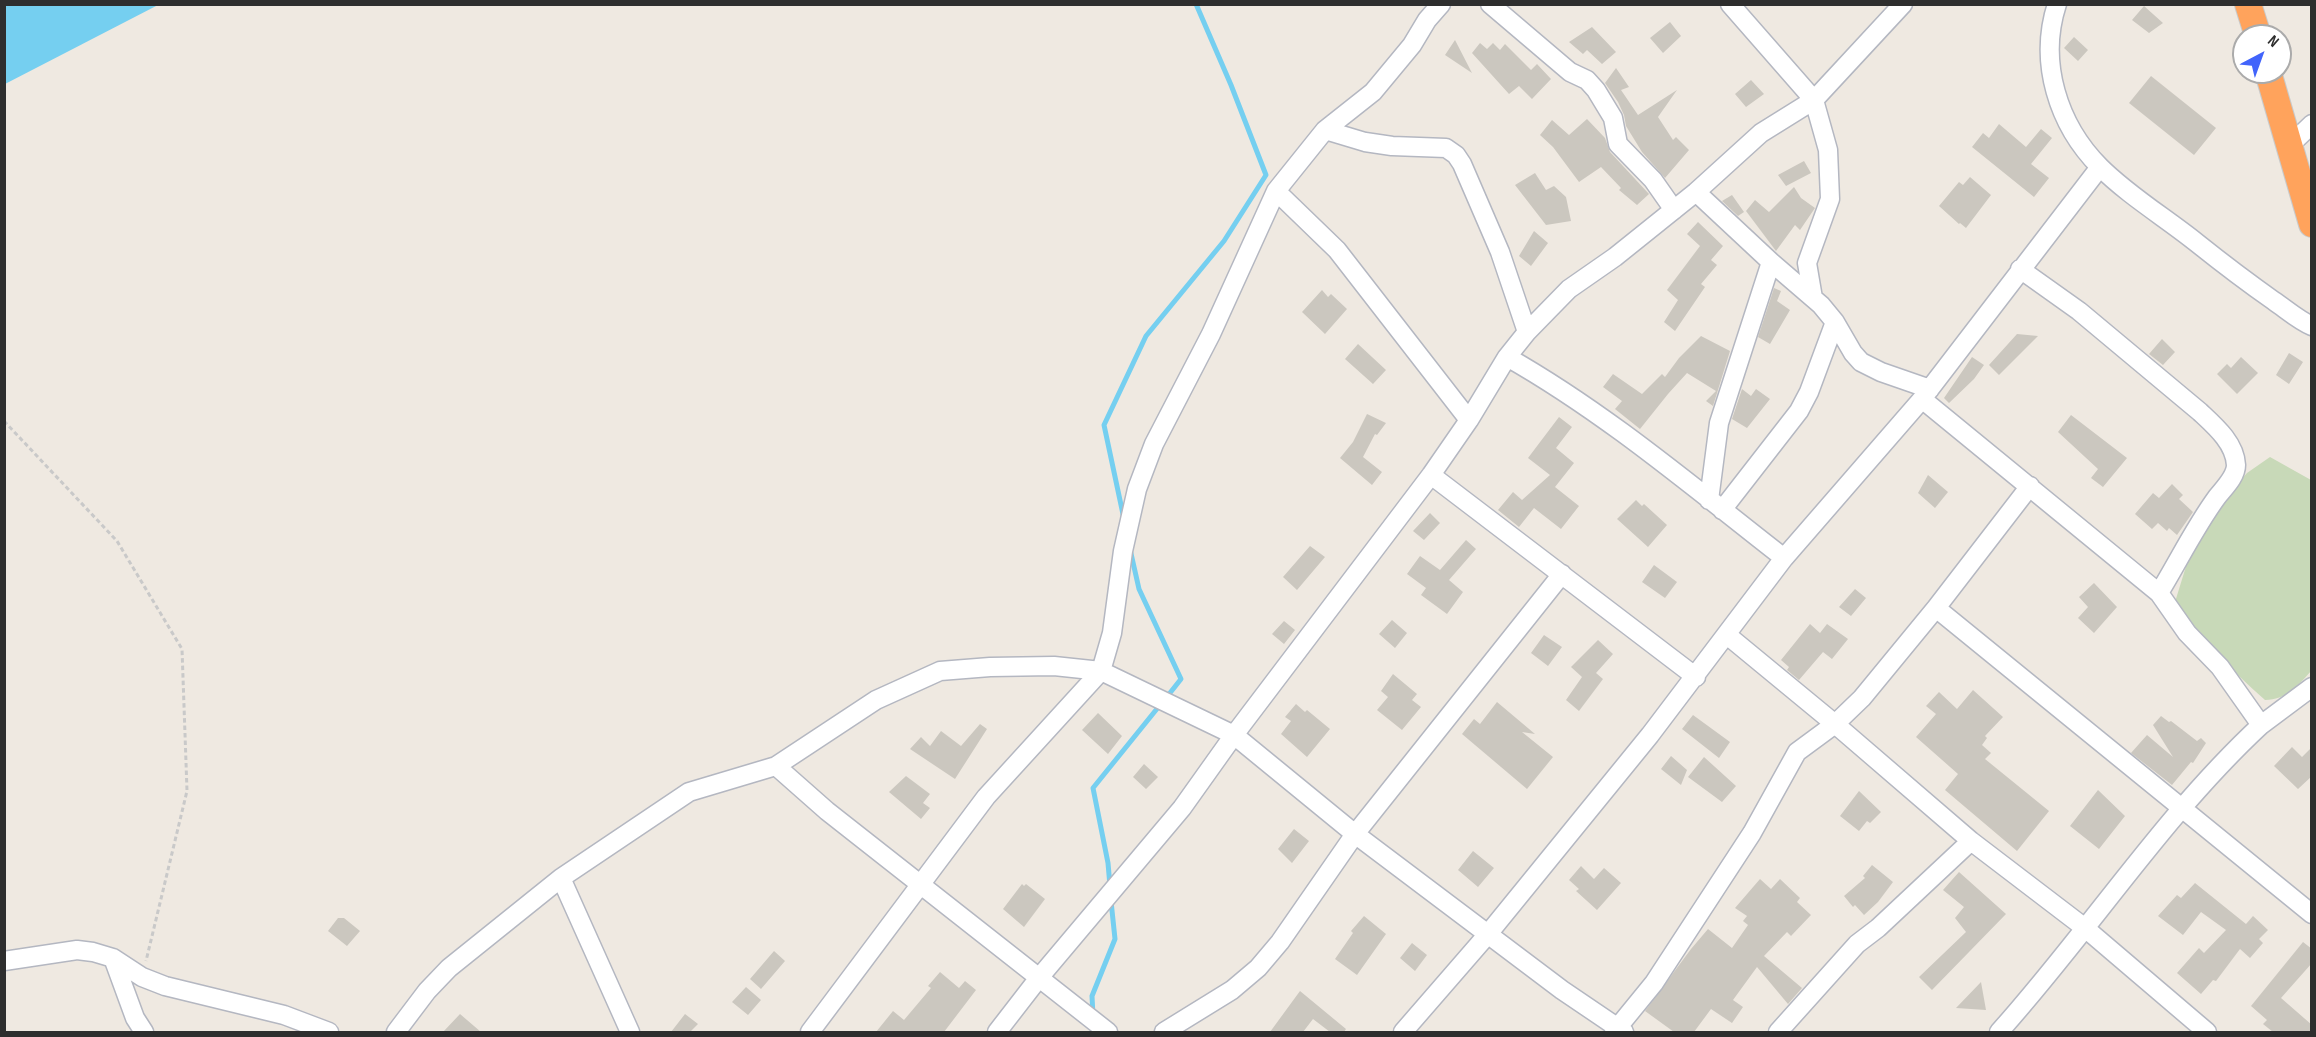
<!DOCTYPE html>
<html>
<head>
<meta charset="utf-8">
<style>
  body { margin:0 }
  #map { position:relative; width:2316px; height:1037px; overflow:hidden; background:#efe9e1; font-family:"Sofia Sans Condensed",sans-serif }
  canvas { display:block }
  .frame { position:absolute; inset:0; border:6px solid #2e2e2e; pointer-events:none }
  .north { position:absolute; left:2232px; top:24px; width:60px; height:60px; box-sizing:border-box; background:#fff; border:2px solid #ababab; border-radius:50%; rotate:41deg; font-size:16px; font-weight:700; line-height:24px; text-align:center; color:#2e2e2e }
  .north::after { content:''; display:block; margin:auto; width:21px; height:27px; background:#4264fb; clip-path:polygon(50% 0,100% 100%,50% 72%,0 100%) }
</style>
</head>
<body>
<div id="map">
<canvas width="2316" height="1037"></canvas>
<div class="frame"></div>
<div class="north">N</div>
</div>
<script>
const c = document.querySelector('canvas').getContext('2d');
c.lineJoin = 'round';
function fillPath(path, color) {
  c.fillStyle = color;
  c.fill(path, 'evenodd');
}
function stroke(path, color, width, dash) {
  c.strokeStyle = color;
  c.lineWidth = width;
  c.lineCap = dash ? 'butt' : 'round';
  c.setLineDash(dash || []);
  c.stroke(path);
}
fillPath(new Path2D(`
  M2270,457L2311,480V671C2298,686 2286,700 2265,700C2231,670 2201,639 2175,602L2192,547L2234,487L2247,473Z`), '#c8d9b8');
fillPath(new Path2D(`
  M5,4H158V5L5,84Z`), '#75cff0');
stroke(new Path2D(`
  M1124,519L1104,425L1146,336L1224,241L1266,175L1231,85L1196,4
  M1130,549L1139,589L1181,679L1166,698
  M1110,886L1108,863L1093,788L1160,705
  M1093,1016L1092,996L1115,939L1111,901`), '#75cff0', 5);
fillPath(new Path2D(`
  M2144,6L2163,23L2149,33L2132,20Z
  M1670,22L1681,36L1663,53L1650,38Z
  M1592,27L1616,52L1602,64L1587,50L1583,54L1569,42Z
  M2074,37L2088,50L2078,61L2064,48Z
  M1455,40L1472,73L1445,55Z
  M1480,43L1487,49L1493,43L1500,50L1505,44L1531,70L1537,64L1551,79L1532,99L1519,86L1509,94L1472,53Z
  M1616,68L1629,87L1621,90L1638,115L1677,90L1658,117L1673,140L1676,137L1689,150L1665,178L1642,152L1626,126L1624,115L1618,102L1605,83Z
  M2151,76L2216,128L2194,155L2129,103Z
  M1751,80L1764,94L1746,107L1735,94Z
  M1587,119L1605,138L1610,152L1649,194L1637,205L1619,190L1621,188L1601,167L1579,182L1553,147L1540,135L1552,120L1569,135Z
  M1999,124L2026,147L2041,129L2052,138L2031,164L2049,178L2034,197L1972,147L1983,133L1989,138Z
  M1804,161L1811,173L1786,186L1778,175Z
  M1535,173L1546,190L1554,186L1566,197L1571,221L1546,225L1515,185Z
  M1970,177L1991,195L1966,228L1960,223L1959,224L1939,206L1959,182L1963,185Z
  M1794,187L1801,198L1815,208L1800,230L1795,225L1776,251L1746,211L1755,200L1769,212Z
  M1732,195L1744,212L1738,216L1722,201Z
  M1698,222L1723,246L1711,260L1717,265L1701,284L1705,287L1675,331L1664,322L1678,300L1667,290L1700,246L1687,234Z
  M1534,231L1548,243L1531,266L1519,256Z
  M1774,288L1781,291L1777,301L1790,310L1770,344L1758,337Z
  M1322,290L1328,297L1331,294L1347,309L1325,334L1302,312Z
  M2017,334L2038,336L1999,375L1989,365Z
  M1701,336L1730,351L1713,406L1706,401L1716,391L1687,373L1668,394L1640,429L1615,409L1622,401L1603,387L1613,374L1642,394L1662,374L1665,377L1679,358Z
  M2162,339L2175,352L2163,365L2149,354Z
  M1358,344L1386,370L1373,384L1345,359Z
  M2289,353L2303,362L2289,384L2276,375Z
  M1972,357L1984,365L1974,379L1949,403L1944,398Z
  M2241,357L2258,373L2237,394L2217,374L2227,364L2231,368Z
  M1742,389L1751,396L1756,389L1770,399L1747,428L1732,419Z
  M1367,414L1386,423L1377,435L1375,434L1363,457L1382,472L1372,485L1340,458L1353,442Z
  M2071,415L2127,458L2103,487L2091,478L2098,469L2058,432Z
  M1559,417L1572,427L1556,448L1574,463L1555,487L1579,506L1561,529L1534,508L1519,527L1498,510L1513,492L1522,500L1550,475L1528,458Z
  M1928,475L1948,492L1935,508L1918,493Z
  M2172,484L2183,495L2179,499L2193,512L2177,535L2169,528L2167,531L2158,523L2152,529L2135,514L2153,493L2159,498Z
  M1636,500L1642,506L1644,504L1667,525L1648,547L1617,519Z
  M1430,513L1440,523L1424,540L1413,531Z
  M1466,540L1476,549L1449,580L1463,592L1447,614L1421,595L1426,588L1407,574L1420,556L1440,570Z
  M1310,546L1325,557L1297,590L1283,577Z
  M1654,565L1677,582L1665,598L1642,582Z
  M2094,583L2117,607L2094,633L2078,618L2088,607L2079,597Z
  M1855,589L1866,598L1851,616L1839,607Z
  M1392,620L1407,633L1395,648L1379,634Z
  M1284,621L1295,630L1284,644L1272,634Z
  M1810,624L1820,633L1827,624L1848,639L1832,659L1823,652L1799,680L1787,670L1789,667L1781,660Z
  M1544,635L1562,647L1548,666L1531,653Z
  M1598,640L1613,654L1596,673L1603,679L1579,711L1566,700L1582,677L1571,667Z
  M1393,674L1417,694L1412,700L1421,707L1402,730L1377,710L1388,697L1381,691Z
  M1973,690L2003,717L1985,736L1987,738L1982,745L1991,753L1985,759L2049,811L2017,851L1945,790L1958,774L1916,737L1936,714L1926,706L1939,692L1957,709Z
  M1497,702L1535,734L1522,732L1553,757L1527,789L1462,734L1474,719L1480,724Z
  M1296,704L1305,712L1307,710L1330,729L1307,757L1281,734L1291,721L1285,717Z
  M1098,713L1122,736L1108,754L1082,730Z
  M1693,715L1730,742L1719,758L1682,729Z
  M2161,716L2169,722L2171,721L2197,741L2201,738L2206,743L2193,763L2191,762L2172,785L2131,753L2147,735L2173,757L2153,725Z
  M980,724L987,729L955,779L910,749L921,737L930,746L941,731L961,746Z
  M2292,747L2302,757L2312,747V776L2298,789L2274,766Z
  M1671,756L1687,770L1681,785L1661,769Z
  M1704,757L1736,786L1722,802L1688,777Z
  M1144,764L1158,777L1146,789L1133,777Z
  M906,776L930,794L923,803L930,808L921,819L889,792Z
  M2098,790L2125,816L2099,849L2070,826Z
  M1859,791L1881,812L1870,823L1867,821L1859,831L1840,816Z
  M1294,829L1309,841L1292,863L1278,849Z
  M1473,851L1494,868L1478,887L1458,870Z
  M1872,865L1893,882L1878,902L1864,915L1855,905L1853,907L1844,896L1865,878L1863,876Z
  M1581,866L1594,879L1604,868L1621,883L1597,910L1576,891L1579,889L1569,880Z
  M1959,872L2006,914L1932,990L1919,977L1966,932L1955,918L1964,907L1943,890Z
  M1760,879L1771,889L1780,879L1800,898L1797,902L1811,915L1791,936L1787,932L1764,956L1802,988L1788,1004L1757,967L1733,1000L1743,1007L1732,1023L1711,1009L1694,1032H1674L1645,1011L1691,949L1708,929L1732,948L1748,925L1743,921L1747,916L1735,908Z
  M2195,883L2246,924L2253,916L2268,930L2259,939L2263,943L2250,958L2240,949L2216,981L2213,980L2201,994L2177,973L2199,948L2204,953L2226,930L2201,912L2183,935L2158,916L2177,895L2181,898Z
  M1022,884L1024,886L1026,884L1045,899L1024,927L1003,909Z
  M1364,916L1386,934L1357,975L1335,959L1353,933L1351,931Z
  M338,918H344L360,931L347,946L328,931Z
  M2303,942L2312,949V963L2281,998L2312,1025V1032H2273L2263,1024L2267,1020L2251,1006Z
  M1412,943L1427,955L1415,971L1400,958Z
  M774,951L785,961L761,989L750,979Z
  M940,972L959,988L965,981L976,990L944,1032H876L893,1011L904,1020L931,988L928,986Z
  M1981,982L1986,1010L1956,1008Z
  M746,987L761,1000L748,1015L732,1002Z
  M1300,991L1346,1029L1344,1032H1330L1313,1019L1303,1032H1270Z
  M460,1014L481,1032H443Z
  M685,1014L698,1024L690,1032H671Z`), '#cbc7bf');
const minor = new Path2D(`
  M1490,4L1570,72L1587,80L1596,90L1613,118L1618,144L1653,180L1674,210
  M1730,4L1814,100L1828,150L1830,199L1807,263L1813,298
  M2057,4C2038,62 2058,125 2100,167C2129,196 2166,218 2197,243C2222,263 2247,282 2274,301C2286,309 2298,320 2312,326
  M1325,130L1365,142L1392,146L1446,148L1456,155L1462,164L1500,252L1527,332
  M2289,146L2312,124
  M1276,191L1337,250L1469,420
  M1696,192L1771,262L1821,305L1835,322L1853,353L1861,362L1881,372L1930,389
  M1507,357C1606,413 1694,488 1784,558
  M1922,399L2159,593
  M1431,475L1696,677
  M1709,500L1719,423L1771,262
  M1722,510L1799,411L1809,392L1835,322
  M1936,608L2312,914
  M1727,635L1835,724L1971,841L2085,928L2207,1032
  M2261,725L2312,687
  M776,766L827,811L1108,1032
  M561,878L630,1032
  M113,958L135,1018L144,1032
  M4,961L77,950L93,952L113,958L142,977L165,986L284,1015L329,1032
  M396,1032L427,991L449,968L561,878L689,792L776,766L876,700L940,671L990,667L1054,666L1101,671L1234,735L1355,834L1562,990L1624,1032
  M810,1032L986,797L1101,671L1112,633L1123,551L1137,489L1154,444L1211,334L1276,191L1325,130L1373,92L1412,45L1427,20L1441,4
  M997,1032L1038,979L1182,808L1234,735L1431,475L1469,420L1507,357L1527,332L1569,289L1615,257L1696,192L1761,133L1814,100L1903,4
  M1164,1032L1232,990L1258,968L1280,942L1355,834L1562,574
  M1403,1032L1488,934L1650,735L1784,558L1922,399L2100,167
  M1614,1032L1654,983L1686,934L1752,833L1797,752L1835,724L1862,698L1936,608L2030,486
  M1778,1032L1857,944L1878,928L1971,841
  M1999,1032C2089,932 2162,817 2261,725L2220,667L2187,633L2159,593C2178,562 2195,527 2217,497C2224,488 2236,477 2236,465C2235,443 2215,426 2200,412L2079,311L2020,269`);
const highway = new Path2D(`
  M2248,4L2258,36
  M2268,72L2312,224`);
stroke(minor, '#b4b7c1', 21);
stroke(highway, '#c9c9c9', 28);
stroke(new Path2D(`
  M4,421L117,541L182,649L187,791L146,961`), '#c9c9c9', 3, [4.5, 3]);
stroke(minor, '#fff', 18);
stroke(highway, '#ffa35c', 26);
</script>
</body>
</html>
